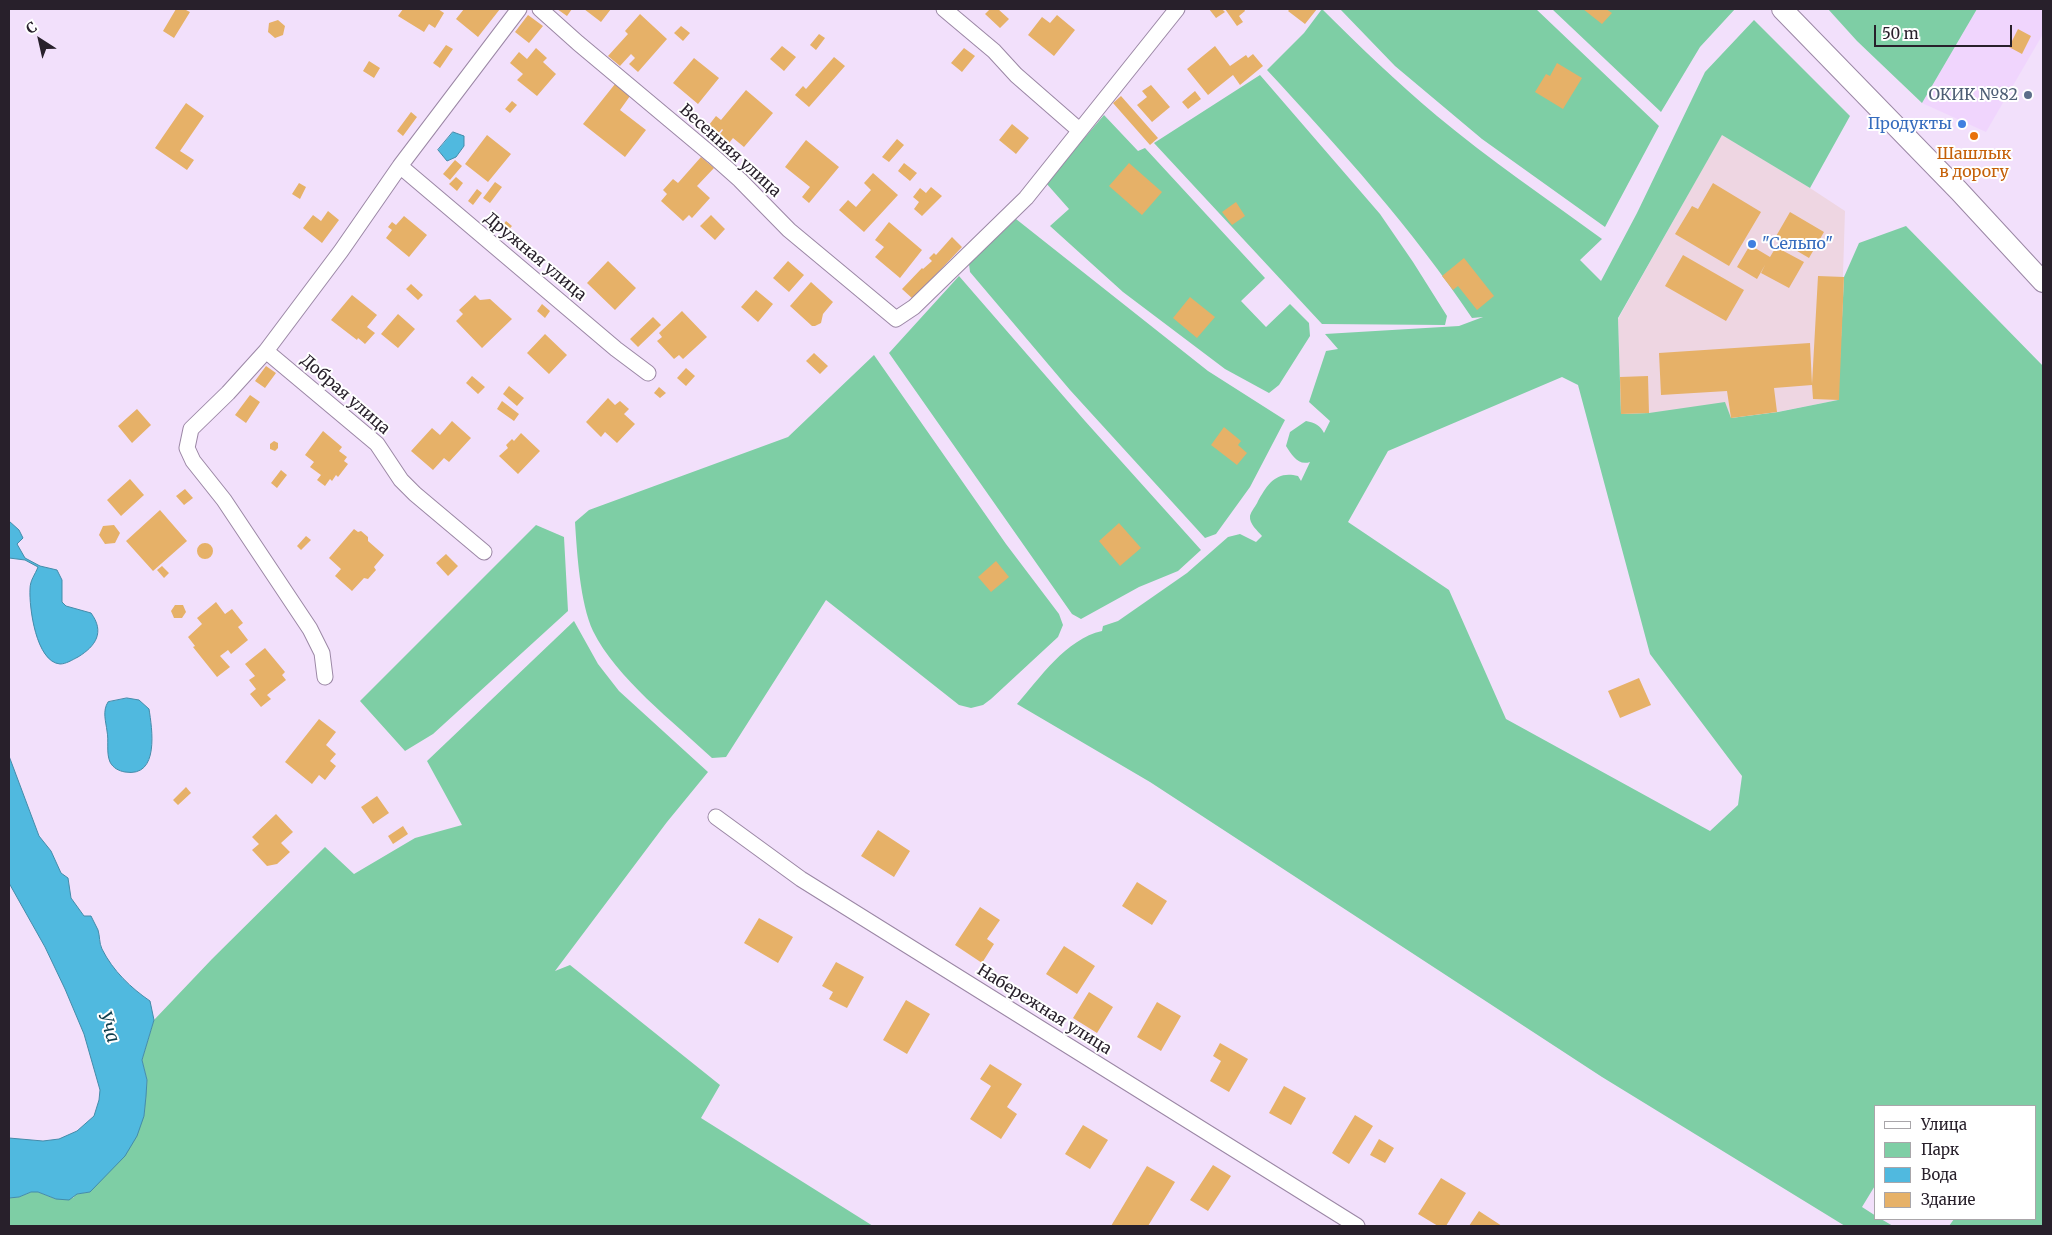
<!DOCTYPE html>
<html>
<head>
<meta charset="utf-8">
<style>
  body { margin:0 }
  #map { position:relative; width:2052px; height:1235px; overflow:hidden; background:#f2e0fb; font-family:Merriweather,serif }
  canvas { display:block }
  .frame { position:absolute; inset:0; border:10px solid #28202b; pointer-events:none }
  .legend { position:absolute; left:1874px; top:1105px; width:162px; height:115px; box-sizing:border-box; background:#fff; border:1px solid #a9a6aa; margin:0; padding:6px 9px; list-style:none; font-size:15px; color:#28202b }
  .legend li { display:flex; align-items:center; gap:10px; height:25px }
  .legend b { width:25px; border:1px solid #a9a6aa }
  .north { position:absolute; left:15px; top:15px; width:50px; height:50px; -webkit-text-stroke:4px #fff; paint-order:stroke; rotate:325deg; font-size:14px; font-weight:700; line-height:20px; text-align:center; color:#28202b }
  .north::after { content:''; display:block; margin:auto; width:18px; height:22px; background:#28202b; clip-path:polygon(50% 0,100% 100%,50% 72%,0 100%) }
  .scale { position:absolute; left:1874px; top:25px; width:138px; height:22px; box-sizing:border-box; border:2px solid #28202b; border-top:0; padding-left:6px; font-size:15px; line-height:18px; white-space:nowrap; color:#28202b; -webkit-text-stroke:4px #fff; paint-order:stroke }
</style>
</head>
<body>
<div id="map">
<canvas width="2052" height="1235"></canvas>
<div class="frame"></div>
<ul class="legend">
<li><b style="height:6px;background:#fff"></b>Улица</li>
<li><b style="height:14px;background:#7ecea5"></b>Парк</li>
<li><b style="height:14px;background:#50b9df"></b>Вода</li>
<li><b style="height:14px;background:#e6b168"></b>Здание</li>
</ul>
<div class="north">С</div>
<div class="scale">50 m</div>
</div>
<script>
const c = document.querySelector('canvas').getContext('2d');
c.lineJoin = 'round';
function fillPath(path, color) {
  c.fillStyle = color;
  c.fill(path, 'evenodd');
}
function stroke(path, color, width, dash) {
  c.strokeStyle = color;
  c.lineWidth = width;
  c.lineCap = dash ? 'butt' : 'round';
  c.setLineDash(dash || []);
  c.stroke(path);
}
function label(font, color, halo, rows, align = 'center') {
  c.font = font + ' Merriweather,serif';
  c.lineWidth = 4;
  c.setLineDash([]);
  c.textBaseline = 'middle';
  c.strokeStyle = halo;
  c.fillStyle = color;
  for (const [text, x, y, turn = 0] of rows) {
    c.save();
    c.translate(x, y);
    c.rotate((+turn || 0) * Math.PI / 180);
    c.textAlign = isNaN(turn) ? turn : align;
    if (halo) c.strokeText(text, 0, 0);
    c.fillText(text, 0, 0);
    c.restore();
  }
}
fillPath(new Path2D(`
  M1722,134L1810,188L1845,211L1839,400L1777,412L1731,418L1649,413L1621,414L1618,319Z`), '#eed6e2');
fillPath(new Path2D(`
  M1977,9H2043V34L1986,132L1922,103Z`), '#f0d5fd');
fillPath(new Path2D(`
  M1322,9C1359,46 1397,82 1437,116C1490,160 1547,199 1602,239L1580,260L1601,281L1637,213L1705,72L1754,20L1850,116L1810,188L1722,135L1618,318L1621,414L1649,413L1725,402L1731,418L1778,412L1838,400L1844,277L1859,243L1906,226L2043,366V1226H1949L1954,1219H2036V1106H1876V1184L1862,1207L1876,1216V1219H1881L1893,1226H1845L1602,1077L1150,782L1017,704C1040,678 1066,639 1102,631L1103,626L1118,621L1187,573L1228,537L1240,534L1256,542L1262,536C1258,531 1249,524 1250,516C1251,511 1256,506 1258,501C1267,485 1276,470 1298,476L1301,481L1310,462C1298,466 1292,455 1286,446L1290,432L1306,421C1315,423 1320,425 1324,433L1330,421L1309,402L1326,351L1338,349L1325,334L1459,326L1483,317L1472,318C1412,228 1340,149 1267,70L1304,33ZM1562,377L1578,385L1650,654L1742,776L1738,805L1710,831L1506,719L1449,590L1348,522L1388,451Z
  M1340,9H1536L1659,126L1605,227L1482,139L1395,66Z
  M1552,9H1735L1700,47L1661,112Z
  M1828,9H1977L1922,103L1857,41Z
  M1260,75L1380,214L1413,262L1447,316L1445,325L1322,324L1154,143Z
  M1104,115L1138,151L1145,148L1265,278L1241,301L1266,327L1290,304L1309,323L1310,336L1279,385L1269,393L1225,369L1123,292L1050,226L1069,209L1046,183Z
  M1016,219L1208,371L1285,420L1250,487L1216,534L1205,538L1070,390L970,272L969,264Z
  M959,276L1085,421L1201,550L1178,571L1139,587L1081,619L1072,614L889,353Z
  M874,355L1006,544L1059,614L1063,625L1058,637L991,699L983,705L971,708L959,705L826,600L726,757L712,758C674,722 616,678 593,631C580,603 577,553 575,522L589,510L788,437Z
  M536,525L564,537L568,611L433,734L405,751L360,701Z
  M574,621L598,664L619,691L708,772L667,822L555,971L570,965L720,1085L701,1118L873,1226H9V1198L19,1197L31,1192H38L56,1199L73,1198L76,1194L90,1192L144,1116L147,1080L142,1060L154,1020L212,959L325,847L354,874L415,838L462,825L427,761Z`), '#7ecea5');
const water = new Path2D(`
  M453,132L464,136V146L456,157L447,161L438,150Z
  M9,521L19,530L23,538L17,544L25,558L40,566L57,570L62,580V602L66,606L91,613C105,632 96,646 78,657C72,660 66,664 60,664C36,662 29,607 30,589C30,580 35,575 38,567L25,560L9,558Z
  M127,698L139,700L149,709C152,728 160,778 125,772C119,771 113,768 110,762C106,753 109,741 107,731C106,722 102,711 108,702Z
  M9,756L39,836L51,851L61,873L68,878L71,898L84,916H91C93,921 96,925 98,930C100,936 99,943 102,949C113,971 131,988 150,1001L154,1020L142,1060L147,1080L146,1096L144,1116L137,1136L125,1156L90,1192L77,1194L69,1200L56,1199L38,1192H31L19,1197L9,1198V1138L43,1141L59,1139L77,1131L94,1116L99,1100L100,1090L84,1034L65,989L45,947L9,883Z`);
fillPath(water, '#50b9df');
stroke(water, '#448ba9', 1);
fillPath(new Path2D(`
  M176,9H184L190,12L174,38L163,31Z
  M403,9H438L444,13L435,28L429,24L424,32L398,16Z
  M464,9H500L478,37L456,19Z
  M557,9H572L567,16Z
  M584,9H611L601,22Z
  M990,9H998L1009,19L1000,28L985,14Z
  M1209,9H1222L1225,12L1216,18Z
  M1225,9H1244L1245,11L1239,16L1243,22L1237,26Z
  M1290,9H1317L1305,24L1288,11Z
  M1583,9H1606L1612,13L1602,24Z
  M640,14L667,39L638,72L629,64L635,58L631,54L620,66L608,56L628,34L625,31Z
  M528,15L543,26L529,43L515,32Z
  M1057,15L1075,30L1054,56L1028,35L1042,17L1050,23Z
  M278,20L285,26L283,35L275,38L268,32L269,23Z
  M681,26L690,33L683,41L674,33Z
  M2018,29L2031,36L2022,54L2009,47Z
  M819,34L825,38L816,50L810,45Z
  M446,45L453,49L440,68L433,63Z
  M782,46L796,57L784,71L770,59Z
  M1215,46L1230,66L1246,55L1248,58L1253,54L1263,66L1240,85L1233,75L1208,95L1187,69Z
  M536,48L547,58L543,62L556,74L537,96L517,80L523,74L510,63L519,52L527,59Z
  M964,48L975,56L962,72L951,63Z
  M834,57L845,66L809,107L795,95L803,86L806,89Z
  M694,58L719,78L698,104L673,83Z
  M369,61L380,68L374,78L363,71Z
  M1557,63L1582,78L1563,109L1535,92L1546,74L1550,76Z
  M615,84L630,96L620,110L646,130L625,157L583,124Z
  M1151,85L1170,107L1152,122L1137,105L1147,97L1142,91Z
  M746,90L773,113L744,147L733,138L726,147L716,139L723,130L722,129L714,138L705,130L716,116L721,120Z
  M1195,91L1201,99L1188,109L1182,102Z
  M1121,96L1158,138L1150,145L1113,103Z
  M512,101L517,105L510,113L505,109Z
  M186,103L204,116L180,151L194,160L187,170L155,148Z
  M411,112L417,117L403,136L397,131Z
  M1012,124L1029,138L1016,154L999,140Z
  M487,135L511,154L488,182L465,164Z
  M897,139L904,145L889,162L882,157Z
  M806,140L839,167L809,203L802,197L810,187L785,167Z
  M701,157L714,168L697,186L710,198L692,218L689,215L683,221L661,201L667,194L663,190L673,179L678,183Z
  M455,160L462,166L450,180L443,174Z
  M904,163L917,173L910,181L898,171Z
  M1129,163L1162,192L1142,215L1109,186Z
  M873,173L898,195L864,232L839,210L848,200L856,207L871,190L864,183Z
  M456,177L463,183L457,191L449,184Z
  M495,182L502,187L490,203L483,198Z
  M299,183L306,187L300,199L292,194Z
  M1713,183L1761,212L1729,266L1675,234L1692,206L1698,209Z
  M931,187L942,196L922,216L914,209L919,202L913,197L920,188L926,193Z
  M477,189L482,193L473,205L468,201Z
  M1236,202L1245,216L1232,225L1222,212Z
  M328,211L339,220L322,243L303,228L313,215L321,221Z
  M1790,212L1824,232L1809,258L1775,238Z
  M711,215L725,229L715,240L700,226Z
  M404,216L427,235L409,257L386,238L392,230L388,227L392,222L396,225Z
  M506,221L512,226L505,234L500,229Z
  M889,222L922,250L900,278L875,257L884,247L875,240Z
  M952,237L962,247L913,299L902,289L922,268L923,269L932,261L929,258L934,253L936,255Z
  M1750,245L1770,257L1776,247L1804,262L1789,288L1761,273L1765,265L1757,279L1737,267Z
  M1683,255L1744,290L1726,321L1665,286Z
  M1464,258L1494,296L1477,310L1458,286L1453,290L1442,276Z
  M608,261L636,288L615,310L587,283Z
  M788,261L804,275L789,292L773,278Z
  M1818,276L1844,277L1839,400L1813,399L1812,385L1774,388L1777,412L1731,418L1727,391L1661,395L1659,353L1810,343L1812,384Z
  M811,282L833,302L823,314L821,323L815,326H812L790,306Z
  M411,284L423,295L418,300L406,289Z
  M756,290L773,304L758,322L741,307Z
  M352,295L377,315L367,327L375,333L365,344L358,338L357,340L331,320Z
  M475,295L480,300L490,299L512,319L482,348L456,321L463,314L459,310Z
  M1190,297L1215,317L1197,338L1173,318Z
  M542,304L550,311L545,318L537,311Z
  M682,311L707,337L683,359L679,355L674,359L657,341L662,337L659,333Z
  M398,314L415,329L398,348L381,334Z
  M653,317L661,325L638,347L630,339Z
  M545,334L567,355L549,374L527,353Z
  M814,353L828,366L820,374L806,361Z
  M266,366L276,373L265,388L255,381Z
  M686,368L695,376L686,386L677,378Z
  M472,376L485,387L478,394L466,383Z
  M1648,376L1649,413L1621,414L1620,377Z
  M509,386L524,398L517,406L503,394Z
  M659,387L666,393L660,398L654,393Z
  M250,395L260,402L246,423L235,415Z
  M608,398L615,405L620,401L629,409L624,414L635,424L617,443L605,432L601,437L586,422Z
  M502,401L519,414L514,421L497,409Z
  M137,409L151,425L132,443L118,426Z
  M452,421L471,438L449,462L444,458L433,470L411,451L432,428L440,435Z
  M1224,427L1241,441L1238,445L1247,453L1237,465L1211,445Z
  M323,431L342,447L339,451L347,457L344,461L348,464L338,477L336,475L332,481L330,479L325,486L317,480L321,475L310,467L314,462L305,455Z
  M521,433L540,451L518,474L499,456L508,448L506,445L512,439L514,441Z
  M274,441L278,443V448L275,451L270,449V444Z
  M281,470L287,475L277,488L271,483Z
  M130,479L144,495L121,516L107,500Z
  M185,489L193,498L184,505L176,496Z
  M160,510L187,541L153,571L126,541Z
  M1119,523L1141,548L1120,566L1099,541Z
  M114,525L120,533L115,543L105,544L99,535L103,526Z
  M354,529L358,532L361,531L368,537V541L384,555L374,567L376,570L368,579L364,578L352,591L335,576L341,569L329,558Z
  M306,536L311,540L301,550L297,546Z
  M197 551a8 8 0 1 1 16 0a8 8 0 1 1-16 0Z
  M446,554L458,566L448,576L436,563Z
  M996,561L1009,577L991,592L978,577Z
  M162,566L169,573L164,578L157,570Z
  M216,602L225,614L232,609L243,623L238,627L248,640L231,654L228,650L220,656L230,667L217,677L193,647L195,646L188,637L202,624L197,618Z
  M175,605H183L186,612L182,618H174L171,611Z
  M265,648L285,672L282,675L286,680L267,695L271,699L261,707L250,694L256,689L249,680L255,676L245,664Z
  M1639,678L1651,705L1620,718L1608,691Z
  M319,719L336,732L326,745L336,754L330,761L336,766L325,780L319,775L312,784L285,762Z
  M186,787L191,793L178,805L173,800Z
  M377,796L389,813L373,824L361,807Z
  M276,814L293,832L281,843L290,852L277,864L267,866L252,850L259,844L252,837Z
  M403,826L408,834L393,844L388,836Z
  M878,830L910,851L894,877L861,856Z
  M1137,882L1167,901L1152,925L1122,906Z
  M980,907L1000,920L987,939L994,944L982,963L955,945Z
  M759,918L793,937L778,963L744,943Z
  M1064,946L1095,966L1077,994L1046,974Z
  M836,962L864,977L847,1008L829,999L833,992L822,986Z
  M1089,992L1113,1007L1097,1033L1073,1018Z
  M906,1000L930,1014L907,1054L883,1040Z
  M1157,1002L1181,1016L1161,1051L1137,1037Z
  M1220,1043L1248,1059L1229,1092L1210,1081L1221,1061L1213,1056Z
  M990,1064L1022,1084L1007,1107L1017,1114L1001,1139L970,1119L991,1086L980,1079Z
  M1284,1086L1306,1098L1291,1125L1269,1113Z
  M1355,1115L1373,1126L1349,1164L1332,1153Z
  M1083,1125L1108,1140L1090,1169L1065,1154Z
  M1379,1139L1394,1148L1385,1163L1370,1155Z
  M1213,1165L1231,1176L1208,1211L1190,1200Z
  M1147,1166L1175,1182L1148,1226H1111Z
  M1441,1178L1466,1193L1446,1226H1438L1418,1214Z
  M1479,1211L1502,1226H1469Z`), '#e6b168');
const street = new Path2D(`
  M540,9L578,43L713,156L740,180L789,230L896,319L914,307L1026,198L1177,9
  M944,9L994,51L1016,75L1079,130
  M400,166L616,349L648,373
  M266,351L377,444L401,480L415,494L484,552
  M325,677L322,653L310,629L224,500L193,461L187,448L191,429L228,393L266,351L341,251L400,166L519,9
  M716,817L801,879L1357,1226`);
const secondary = new Path2D(`
  M1782,9L1959,191L2043,282`);
stroke(street, '#9b87a5', 17);
stroke(secondary, '#9b87a5', 22);
stroke(street, '#fff', 15);
stroke(secondary, '#fff', 20);
for (const [x, y, r, color] of [
  [2028,95,5,"#5c6f8a"],
  [1962,124,5,"#3f7fe0"],
  [1974,136,5,"#e8710a"],
  [1752,244,5,"#3f7fe0"]
]) {
  const dot = new Path2D();
  dot.arc(x, y, r, 0, 2 * Math.PI);
  c.fillStyle = color;
  c.fill(dot);
  stroke(dot, '#fff', 2);
}
label('16px', '#4e5e75', '#fff', [
  ["ОКИК №82",2018,95]
], 'right');
label('16px', '#366cbe', '#fff', [
  ["Продукты",1952,124],
  ["\"Сельпо\"",1762,244,"left"]
], 'right');
label('16px', '#28202b', '#fff', [
  ["Весенняя улица",730,151,42],
  ["Дружная улица",535,257,40],
  ["Добрая улица",345,395,41],
  ["Набережная улица",1044,1010,32]
]);
label('16px', '#c56008', '#fff', [
  ["Шашлык",1974,154],
  ["в дорогу",1974,172]
]);
label('italic 18px', '#0d3d4c', '#fff', [
  ["Уча",108,1027,72]
]);
</script>
</body>
</html>
